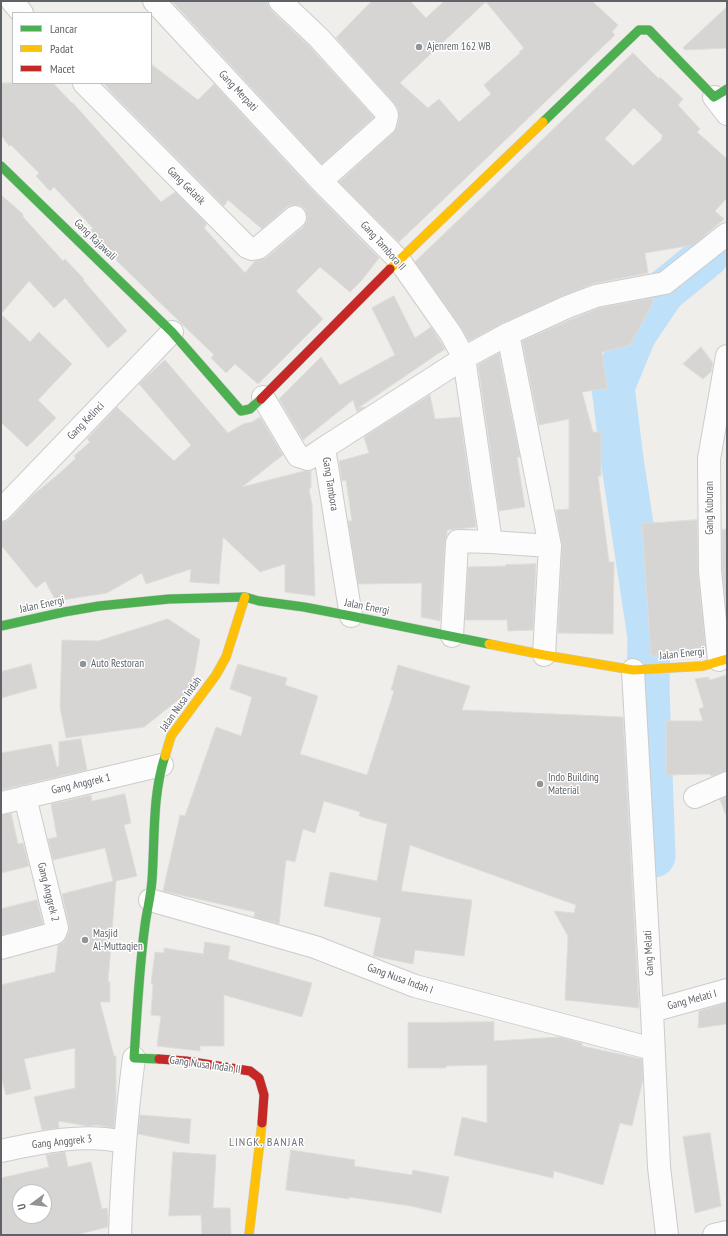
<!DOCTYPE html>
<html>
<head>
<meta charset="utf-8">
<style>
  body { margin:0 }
  #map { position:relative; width:728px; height:1236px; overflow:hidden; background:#efeeea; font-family:"PT Sans Narrow",sans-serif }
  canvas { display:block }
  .frame { position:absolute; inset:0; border:2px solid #5f6368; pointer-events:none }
  .legend { position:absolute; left:12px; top:12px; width:140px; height:72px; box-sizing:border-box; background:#fff; border:1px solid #bfc1c3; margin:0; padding:5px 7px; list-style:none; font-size:12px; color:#5f6368 }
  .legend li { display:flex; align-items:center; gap:8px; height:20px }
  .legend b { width:20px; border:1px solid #bfc1c3 }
  .north { position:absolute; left:12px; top:1184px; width:40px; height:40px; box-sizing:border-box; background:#fff; border:1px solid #bfc1c3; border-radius:50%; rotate:255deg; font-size:11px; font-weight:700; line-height:16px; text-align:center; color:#5f6368 }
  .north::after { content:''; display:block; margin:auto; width:14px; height:18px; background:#919496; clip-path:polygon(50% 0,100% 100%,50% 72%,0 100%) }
</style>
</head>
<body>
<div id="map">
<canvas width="728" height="1236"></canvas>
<div class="frame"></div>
<ul class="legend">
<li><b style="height:5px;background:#4caf50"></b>Lancar</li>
<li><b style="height:5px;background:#ffc107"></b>Padat</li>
<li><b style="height:5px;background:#c62828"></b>Macet</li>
</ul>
<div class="north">U</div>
</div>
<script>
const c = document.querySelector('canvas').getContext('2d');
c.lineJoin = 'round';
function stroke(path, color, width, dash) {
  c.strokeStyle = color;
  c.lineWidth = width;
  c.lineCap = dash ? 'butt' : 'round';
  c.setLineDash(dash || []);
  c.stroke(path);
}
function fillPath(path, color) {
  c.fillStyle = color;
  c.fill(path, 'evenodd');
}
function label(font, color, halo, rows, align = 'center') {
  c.font = font + ' "PT Sans Narrow",sans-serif';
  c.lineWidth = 3;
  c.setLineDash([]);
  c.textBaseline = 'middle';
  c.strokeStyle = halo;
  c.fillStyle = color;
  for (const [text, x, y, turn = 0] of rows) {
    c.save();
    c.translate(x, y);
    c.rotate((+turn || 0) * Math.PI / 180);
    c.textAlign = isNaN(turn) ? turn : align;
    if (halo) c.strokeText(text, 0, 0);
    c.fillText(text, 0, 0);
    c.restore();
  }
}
stroke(new Path2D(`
  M654,856L648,687L649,637L622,459L613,387L635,334L664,291L707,256`), '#bfe0f9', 43);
const building = new Path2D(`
  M172,1H268V5L271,10L310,47L374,117L322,164Z
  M372,1H410L426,18L444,1H592L618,25L612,32L615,35L399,242L339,182L393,133L397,127L399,118L398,109L394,103L336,38ZM486,2L524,48L519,52L520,53L484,85L491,94L459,122L439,99L428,108L400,83Z
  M727,7V48L685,50L683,48Z
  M633,53L659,79L660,77L683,99L678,105L700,129L697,132L727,159V198L715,211L724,219L716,226L693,245L645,253L648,273L592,284L562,296L503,323L469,341L461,327L415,262ZM634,108L663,136L661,138L662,139L633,166L605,139Z
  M151,64L198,100L214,84L312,190L379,258L362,280L350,292L320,267L296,291L323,319L258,384L235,364L226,373L211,358L214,355L116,260L117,259L90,231L93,228L54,187L50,191L36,176L39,173L11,145L9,146L1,135V83H53L72,103H73L161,202L175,192L207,224L204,228L245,273L255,261L266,258L303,227L307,221V214L305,209L300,205H292L287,207L262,229L228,200L224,206L117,98L103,83H151Z
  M1,195L23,214V217L63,261L65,259L84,279L83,280L127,331L108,348L65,298L54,308L29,281L1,314L30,342L39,332L72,364L38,400L56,418L27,447L1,422Z
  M394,296L415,338L431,327L445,349L358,408L365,407L357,412L353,400L303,440L279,399L321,357L340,385L395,355L372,308Z
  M653,298V302L630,345L602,352L607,388L582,392L593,432H601V476H598L609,562H614L613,634L558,633L562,546L556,510L569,509V419L539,425L522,341L572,319L599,308Z
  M701,347L713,363L711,372L703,379L683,364Z
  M499,353L520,457H517L525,507L499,511L478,365Z
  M165,360L228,433L243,424L252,422L260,417L283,455L242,487L304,471H311V488L309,489L312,505L315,596L285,592V564L260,572L223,537L219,584L190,582L191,569L146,584L142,573L107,593L56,601L45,581L36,588L1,545V522H5L10,519L32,496L61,472L76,458L74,456L90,442L87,439L117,407L174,461L191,445L139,384Z
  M430,395L435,419L460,417L476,527L447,530V535L445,542L440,621L421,617L422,583L358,584L348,521H352L346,480L342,481L339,461L369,453L364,437Z
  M697,520L698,572L706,652L701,654L651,656L642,524Z
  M727,529V615L722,570V530Z
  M536,564L533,630L508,631L507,620H465L468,567L506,566V565Z
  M168,619L200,640L192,686L187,693L144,727L66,738L60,707L62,640L98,641Z
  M31,664L37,688L1,698V672Z
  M238,664L287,678L285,685L318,696L300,754L367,775L394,691L391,690L398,665L470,686L462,710L623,717L639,1008L565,1000L568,936L554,911L574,913L576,905L410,845L401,891L472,900L464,956L415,950L413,964L373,956L381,918L324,906L330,872L377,881L387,824L359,816L360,812L324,801L315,833L303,829L295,862L286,860L279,924L254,917L255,912L163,891L180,815L185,816L216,727L241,736L252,697L230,689Z
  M727,675V771L711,776L710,774L666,775V721H703L699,709L704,707L695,679L709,677V680Z
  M81,739L87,770L1,790V753L51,744L57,767L59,766V742Z
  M125,794L131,823L124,825L137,876L116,881L108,982H110V1002H100L114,1056H116V1101L114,1128L96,1125L88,1126L58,1121L59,1128L42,1130L34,1097L75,1088V1048L24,1059L31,1089L6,1095L1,1076V985L55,972L58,945L64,942L69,932V925L62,894L113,881L105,848L53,860L48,839L57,837L51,804L91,795L92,801Z
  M727,797V814L726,815L720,800Z
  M11,813L18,844L23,843L29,866L1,873V815Z
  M37,900L43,924L1,935V909Z
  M205,942L230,946L228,959L312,983L302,1017L224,995V1046H200V1051L157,1046L161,1016L151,1015L153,984H151L155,952L164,953V948L203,954Z
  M727,1003V1024L698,1028L699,1011Z
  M494,1022V1041L560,1037L582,1043V1046L642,1059L643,1079L632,1126L620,1123L603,1185L554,1171L553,1178L454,1155L462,1117L487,1123V1065L446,1066V1068H408V1023Z
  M140,1115L191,1119L189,1144L138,1134Z
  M710,1133L721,1206L695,1213L683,1137Z
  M291,1150L355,1160L354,1166L412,1175L413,1170L449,1177L441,1213L411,1206L349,1197V1199L286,1190Z
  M64,1152H65L68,1167L91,1162L102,1209L107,1208L108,1215V1227L75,1235H1V1178L49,1167L46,1155ZM20,1192H44V1216H20Z
  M173,1152L216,1155L213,1208H230L231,1235H202L201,1215L169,1216Z`);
fillPath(building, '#d6d5d3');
stroke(building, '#deddd9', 1);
const street = new Path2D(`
  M12,1L22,13
  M154,1L321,181L399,260L451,334L464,358L491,542
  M280,1L319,38L385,111L387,115L385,124L321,181
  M84,83L247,247L252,249L258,248L295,217
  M714,97L727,114
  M508,334L550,546L544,655
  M263,397L298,456L308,459L324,448L351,616
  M324,448L464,358L508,334L567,307L596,296L665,283L727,234
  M1,510L172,332
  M452,636L457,543L458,541L491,542L550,546
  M719,660L710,571L709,459L727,356
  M633,670L652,1011L659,1167L667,1235
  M695,797L727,783
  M1,803L162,765
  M150,900L315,947L415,986L653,1049
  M1,948L52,934L55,933L57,928L25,797
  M652,1011L727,990
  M1,1151C41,1142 84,1133 124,1142
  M120,1235C122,1176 126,1117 134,1058
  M714,1235L727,1232`);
const fast = new Path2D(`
  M543,122L639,30H649L714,97L727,89
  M1,166L172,332L241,411L250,409L261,399
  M1,626L64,612L99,606L169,599L245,597L259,601L304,607L351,616L489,644
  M159,1059L134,1058C137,1014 139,969 145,925C147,910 151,895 152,880C155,839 152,796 165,756`);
const slow = new Path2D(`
  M390,269L543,122
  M489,644L544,655L633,670L703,666L727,659
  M165,756L171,736L216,675L226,657L245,597
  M249,1235L262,1123`);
const jam = new Path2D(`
  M261,399L390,269
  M159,1059L186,1061L250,1071L259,1078L264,1095L262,1123`);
stroke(street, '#cbcccc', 24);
stroke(fast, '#cacacb', 10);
stroke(slow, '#cacacb', 10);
stroke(jam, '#cacacb', 10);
stroke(street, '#fdfcfc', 22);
stroke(fast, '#4caf50', 9);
stroke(slow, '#ffc107', 9);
stroke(jam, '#c62828', 9);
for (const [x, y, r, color] of [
  [419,47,4,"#919496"],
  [83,664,4,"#919496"],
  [540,784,4,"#919496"],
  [85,940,4,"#919496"]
]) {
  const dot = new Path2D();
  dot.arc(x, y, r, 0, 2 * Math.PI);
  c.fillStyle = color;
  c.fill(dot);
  stroke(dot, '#fff', 1.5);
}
label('11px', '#5f6368', '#fff', [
  ["Ajenrem 162 WB",427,47],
  ["Auto Restoran",91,664],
  ["Indo Building",548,778],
  ["Material",548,791],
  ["Masjid",93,934],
  ["Al-Muttaqien",93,947]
], 'left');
label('11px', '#5f6368', '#fff', [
  ["Gang Merpati",238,91,47],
  ["Gang Gelatik",186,186,45],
  ["Gang Rajawali",95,240,44],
  ["Gang Tambora II",383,246,48],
  ["Gang Kelinci",86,421,-46],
  ["Gang Tambora",330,484,81],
  ["Gang Kuburan",710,508,-90],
  ["Jalan Energi",42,605,-12],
  ["Jalan Energi",367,607,11],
  ["Jalan Energi",682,654,-6],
  ["Jalan Nusa Indah",181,704,-55],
  ["Gang Anggrek 1",81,784,-13],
  ["Gang Anggrek 2",48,892,76],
  ["Gang Melati",649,953,-93],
  ["Gang Nusa Indah I",400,979,20],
  ["Gang Melati I",692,1000,-15],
  ["Gang Nusa Indah II",205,1065,8],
  ["Gang Anggrek 3",62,1142,-6]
]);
c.letterSpacing = '1px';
label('12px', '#70757a', '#fff', [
  ["LINGK. BANJAR",267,1143]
]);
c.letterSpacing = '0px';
</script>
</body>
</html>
